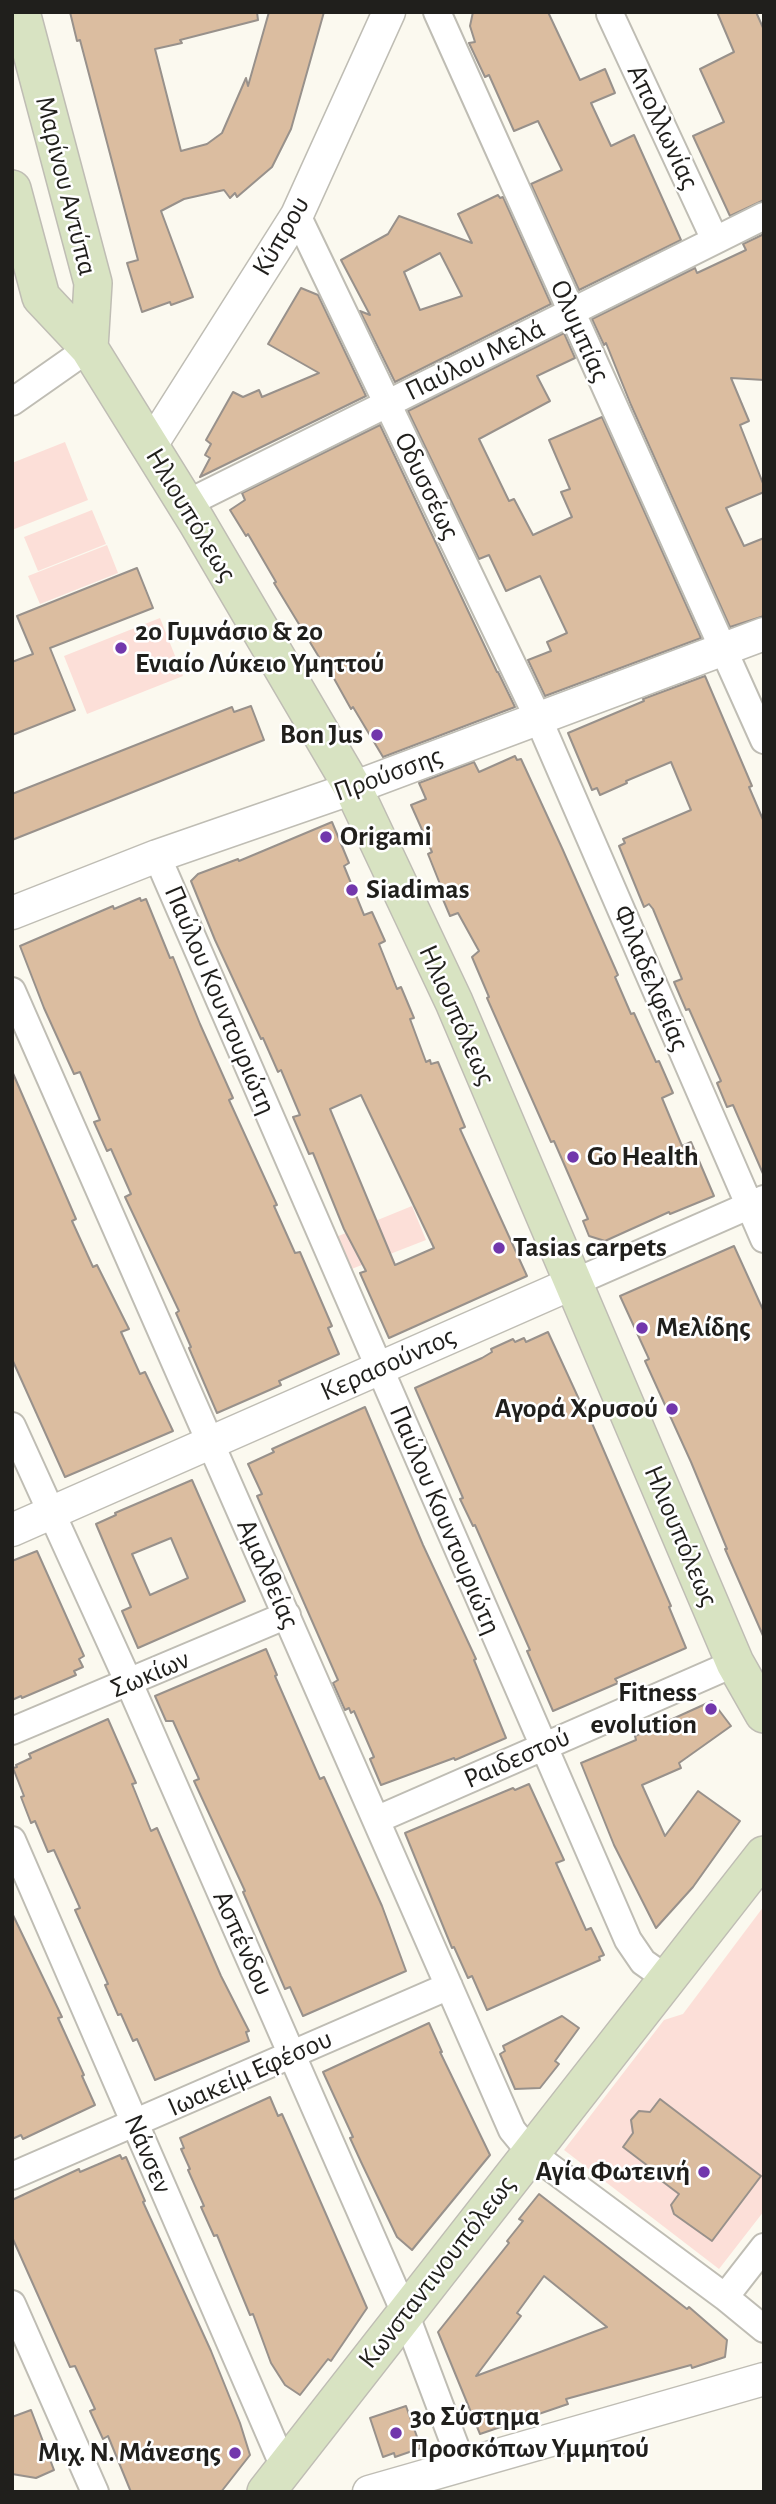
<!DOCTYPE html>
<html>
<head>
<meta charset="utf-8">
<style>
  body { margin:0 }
  #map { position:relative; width:776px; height:2504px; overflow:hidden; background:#fbf9ef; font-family:"Alegreya Sans",sans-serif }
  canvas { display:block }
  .frame { position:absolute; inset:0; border:14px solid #201f1c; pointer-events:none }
</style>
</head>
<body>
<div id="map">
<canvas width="776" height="2504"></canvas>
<div class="frame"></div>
</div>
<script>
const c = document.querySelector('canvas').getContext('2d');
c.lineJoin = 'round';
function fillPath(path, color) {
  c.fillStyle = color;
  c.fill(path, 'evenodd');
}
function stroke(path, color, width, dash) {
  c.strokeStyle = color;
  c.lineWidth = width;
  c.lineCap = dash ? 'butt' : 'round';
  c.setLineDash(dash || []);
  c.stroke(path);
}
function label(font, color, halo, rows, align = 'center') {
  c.font = font + ' "Alegreya Sans",sans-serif';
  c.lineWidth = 5;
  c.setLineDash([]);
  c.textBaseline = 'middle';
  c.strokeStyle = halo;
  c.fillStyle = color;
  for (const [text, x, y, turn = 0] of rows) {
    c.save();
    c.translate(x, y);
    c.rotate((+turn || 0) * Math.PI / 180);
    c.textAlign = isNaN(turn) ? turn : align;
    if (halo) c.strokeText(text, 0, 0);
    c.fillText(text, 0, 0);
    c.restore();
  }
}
fillPath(new Path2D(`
  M65,442L88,500L12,530V463Z
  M92,510L106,544L38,571L24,537Z
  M107,545L118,573L40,604L28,576Z
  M160,618L183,676L87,714L64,656Z
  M412,1206L426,1240L349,1270L336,1237Z
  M764,1906V2211L719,2269L564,2150L664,2020L683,2014Z`), '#fcdfd8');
const building = new Path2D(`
  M70,12H257L258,20L180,40L182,43L155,49L181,151L207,144L222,133L246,78L248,86L269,12H324L291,129L272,167L237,197L235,193L230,198L224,190L184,199L161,211L193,297L171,305L170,302L142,312L127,263L138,260L80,40L77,41Z
  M473,12H548L580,80L605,69L615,93L591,103L611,146L634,135L681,240L579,290L531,184L562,170L538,121L514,131L489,75L485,77L469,43L475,42L470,26Z
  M717,12H756L764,30V200L730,216L693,136L724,122L700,69L734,52Z
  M498,195L500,198L503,197L551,304L395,382L360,311L370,315L341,260L388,234L399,216L472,243L458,214ZM440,253L462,296L420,310L404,272Z
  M764,234V380L731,378L749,421L740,425L764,486V492L726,508L744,546L764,538V616L730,627L631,405L606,343L604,345L592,319L695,268L697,273L746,250L743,244Z
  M301,288L318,295L366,396L200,477L210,458L205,455L211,444L206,440L233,392L243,397L259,390L262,397L319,373L268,344Z
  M564,333L575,358L537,376L550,401L479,439L509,501L514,499L533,535L572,517L561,492L570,489L549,440L602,417L701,638L545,696L528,660L551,651L547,642L567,633L540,576L506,591L489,555L479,559L408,411Z
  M380,425L497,672H498L515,707L383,757L353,707L351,709L327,666L325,667L274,583L276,582L248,534L246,536L230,510L245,500L242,493Z
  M137,568L153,608L50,648L75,710L12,735V662L33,654L17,616Z
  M705,676L752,786L749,787L764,822V1176L733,1105L727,1107L717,1083L721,1081L689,1009L686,1010L674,982L682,979L653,909L649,904L644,907L619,846L625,843L623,839L691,810L671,762L626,781L627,783L600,795L597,788L592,790L568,733L644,701L643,699Z
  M251,706L264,740L12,840V794L232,707L234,712Z
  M515,756L517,760L521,759L562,848L618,975L615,977L631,1014L634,1013L656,1062L659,1061L673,1093L662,1098L682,1146L691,1142L714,1196L670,1214L669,1212L605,1241L589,1236L583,1221L588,1219L554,1141L551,1142L487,998L489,997L472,957L479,951L458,913L450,916L439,890L442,889L428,854L432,852L411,805L426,799L419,783L474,762L479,772Z
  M332,822L349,863L344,866L364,915L372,912L385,941L379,944L397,989L401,987L414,1018L410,1019L426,1062L430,1060L431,1064L438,1062L465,1127L460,1129L527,1276L389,1338L360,1273L366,1271L344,1229L313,1153L309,1154L293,1117L300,1115L281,1070L278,1072L263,1038L261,1039L215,940L191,881L198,874L238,859L239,861ZM361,1095L434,1248L395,1265L330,1109Z
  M140,898L141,901L146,899L170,958L173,957L200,1024L233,1098L229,1100L277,1205L274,1206L295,1253L300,1252L332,1326L328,1328L339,1354L279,1381L281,1385L217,1413L189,1348L191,1347L176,1313L179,1311L125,1197L131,1194L111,1149L107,1151L94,1122L100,1120L80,1072L74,1074L44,1008L20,946L113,906L114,909Z
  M12,1071L76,1219L72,1221L93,1267L97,1265L129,1329L121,1332L140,1374L145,1372L173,1431L65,1477L12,1359Z
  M734,1246L764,1312V1638L725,1549H727L691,1462L645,1361L649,1359L620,1296Z
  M548,1332L583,1408L585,1407L671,1606L669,1607L686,1648L615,1679L618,1683L553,1711L527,1651L530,1650L475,1525L473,1526L460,1499L463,1498L415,1388L482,1358L492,1352L491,1349L513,1339L515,1342L524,1338L526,1342Z
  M365,1407L423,1545L476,1659L474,1660L506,1738L455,1760L454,1758L381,1785L370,1759L374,1757L354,1711L351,1713L349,1708L345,1710L333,1683L338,1680L257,1496L262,1494L248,1464L274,1452L272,1449Z
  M192,1480L245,1601L138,1648L122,1611L131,1607L96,1524L116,1515L115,1513ZM171,1538L188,1578L150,1595L132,1554Z
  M37,1551L84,1656L79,1659L83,1667L74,1671L76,1675L22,1698L21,1696L12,1700V1561Z
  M266,1649L277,1675L275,1676L320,1779L324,1777L382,1906L406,1971L303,2016L290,1987L285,1989L243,1892L245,1891L194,1781L199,1779L173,1721H166L155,1696Z
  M712,1701L731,1726L679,1763L681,1768L642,1785L665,1836L698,1791L740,1821L693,1887L656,1928L614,1845L581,1763L636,1740L635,1736Z
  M108,1719L136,1783L132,1784L151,1831L157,1828L221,1976L249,2031L246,2032L249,2041L155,2080L137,2039L133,2041L121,2014L118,2015L105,1985L108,1984L75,1910L80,1908L54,1850L48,1852L35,1821L31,1823L21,1797L24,1796L13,1768L17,1767L16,1765L31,1758L29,1754Z
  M529,1784L564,1860L556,1863L586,1930L591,1928L604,1955L599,1957L600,1960L487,2010L472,1976L468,1978L454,1947L452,1948L405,1833L513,1788L515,1790Z
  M12,1913L62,2017L58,2018L84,2075L82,2076L95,2105L23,2139L21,2135L12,2139Z
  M562,2016L579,2028L555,2061L559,2064L540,2088L515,2089L500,2054L505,2051L503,2046Z
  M429,2023L442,2052H440L490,2155L412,2250L397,2237L362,2164L350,2138L353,2137L323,2072Z
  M270,2097L278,2116L282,2114L290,2132L367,2308L331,2361L328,2359L300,2395L285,2385L271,2363L253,2314L250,2315L217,2235L214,2236L201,2207L204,2206L188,2170L190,2169L181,2149L184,2148L180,2138Z
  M660,2099L761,2176L712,2241L674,2214L671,2205L679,2194L646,2169L648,2166L623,2147L633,2133L631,2120L639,2111L650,2112Z
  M120,2155L122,2159L126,2157L145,2201L143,2202L211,2351L240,2423L250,2455L221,2492H131L108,2436L103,2439L90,2411L95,2409L75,2366L70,2367L12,2237V2200L79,2169L80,2172Z
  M539,2194L687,2309L689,2307L727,2340L725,2357L692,2368L691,2365L566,2399L568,2404L480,2434L438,2332L509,2243L507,2241L523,2221L519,2219ZM544,2276L607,2327L476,2376L521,2316L517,2313Z
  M406,2406L421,2448L395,2457L394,2453L383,2457L370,2418Z
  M31,2410L54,2470L36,2478L12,2474V2417Z`);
fillPath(building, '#dbbda0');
stroke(building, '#98918b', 2);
const minor = new Path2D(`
  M437,12L764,740
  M610,14L715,240
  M297,215L538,718L764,1239
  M12,402L89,348
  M186,504L764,216
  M157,856L628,1940L643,1962L667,1979
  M12,991L512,2130L531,2153L725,2297L764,2329
  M573,1283L764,1199
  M12,1426L129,1683L405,2313L462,2464
  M12,1731L287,1615
  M376,1820L735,1663
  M12,1840L284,2467
  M12,2176L449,1986
  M725,2297L764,2247
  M12,2304L95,2492`);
const tertiary = new Path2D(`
  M150,447L297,215L389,12
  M12,913L157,856L353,788L764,634
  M12,1530L573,1283
  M369,2492L764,2379`);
const secondary = new Path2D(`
  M21,12L93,283L89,348
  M12,189L41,297L89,348L197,522L353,788L454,1002L735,1663L764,1714
  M266,2492L764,1855`);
stroke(minor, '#bfbdb4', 30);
stroke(tertiary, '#bfbdb4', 35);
stroke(secondary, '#bfbdb4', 40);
stroke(minor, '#fff', 26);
stroke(tertiary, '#fff', 32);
stroke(secondary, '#d8e3c2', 37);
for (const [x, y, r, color] of [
  [121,648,7,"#7237ac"],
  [377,735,7,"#7237ac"],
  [326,837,7,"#7237ac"],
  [352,890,7,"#7237ac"],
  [573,1157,7,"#7237ac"],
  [499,1248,7,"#7237ac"],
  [642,1328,7,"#7237ac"],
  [672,1409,7,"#7237ac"],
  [711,1709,7,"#7237ac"],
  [704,2172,7,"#7237ac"],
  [396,2433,7,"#7237ac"],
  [235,2453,7,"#7237ac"]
]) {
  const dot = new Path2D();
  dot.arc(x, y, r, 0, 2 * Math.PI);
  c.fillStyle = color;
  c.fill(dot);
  stroke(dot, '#fff', 2.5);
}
label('28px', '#201f1c', '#fff', [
  ["Απολλωνίας",663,127,65],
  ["Μαρίνου Αντύπα",66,186,76],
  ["Κύπρου",281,236,-60],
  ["Ολυμπίας",580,331,66],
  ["Παύλου Μελά",475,360,-26],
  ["Οδυσσέως",427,486,64],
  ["Ηλιουπόλεως",191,515,59],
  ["Προύσσης",388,774,-20],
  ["Φιλαδελφείας",651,978,67],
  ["Παύλου Κουντουριώτη",220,1000,67],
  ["Ηλιουπόλεως",457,1015,66],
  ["Κερασούντος",388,1364,-24],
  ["Παύλου Κουντουριώτη",445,1520,67],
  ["Ηλιουπόλεως",681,1536,67],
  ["Αμαλθείας",268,1574,66],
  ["Σωκίων",150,1674,-23],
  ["Ραιδεστού",517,1758,-24],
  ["Ασπένδου",243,1943,66],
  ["Ιωακείμ Εφέσου",250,2073,-24],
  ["Νάνσεν",148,2154,67],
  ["Κωνσταντινουπόλεως",437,2272,-52]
]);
label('bold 28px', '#201f1c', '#fff', [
  ["2ο Γυμνάσιο & 2ο",135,632],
  ["Ενιαίο Λύκειο Υμηττού",135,664],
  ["Bon Jus",363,735,"right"],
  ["Origami",340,837],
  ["Siadimas",366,890],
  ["Go Health",587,1157],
  ["Tasias carpets",513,1248],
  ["Μελίδης",656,1328],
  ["Αγορά Χρυσού",658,1409,"right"],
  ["Fitness",697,1693,"right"],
  ["evolution",697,1725,"right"],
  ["Αγία Φωτεινή",690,2172,"right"],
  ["3o Σύστημα",410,2417],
  ["Προσκόπων Υμμητού",410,2449],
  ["Μιχ. Ν. Μάνεσης",221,2453,"right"]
], 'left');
</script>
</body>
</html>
